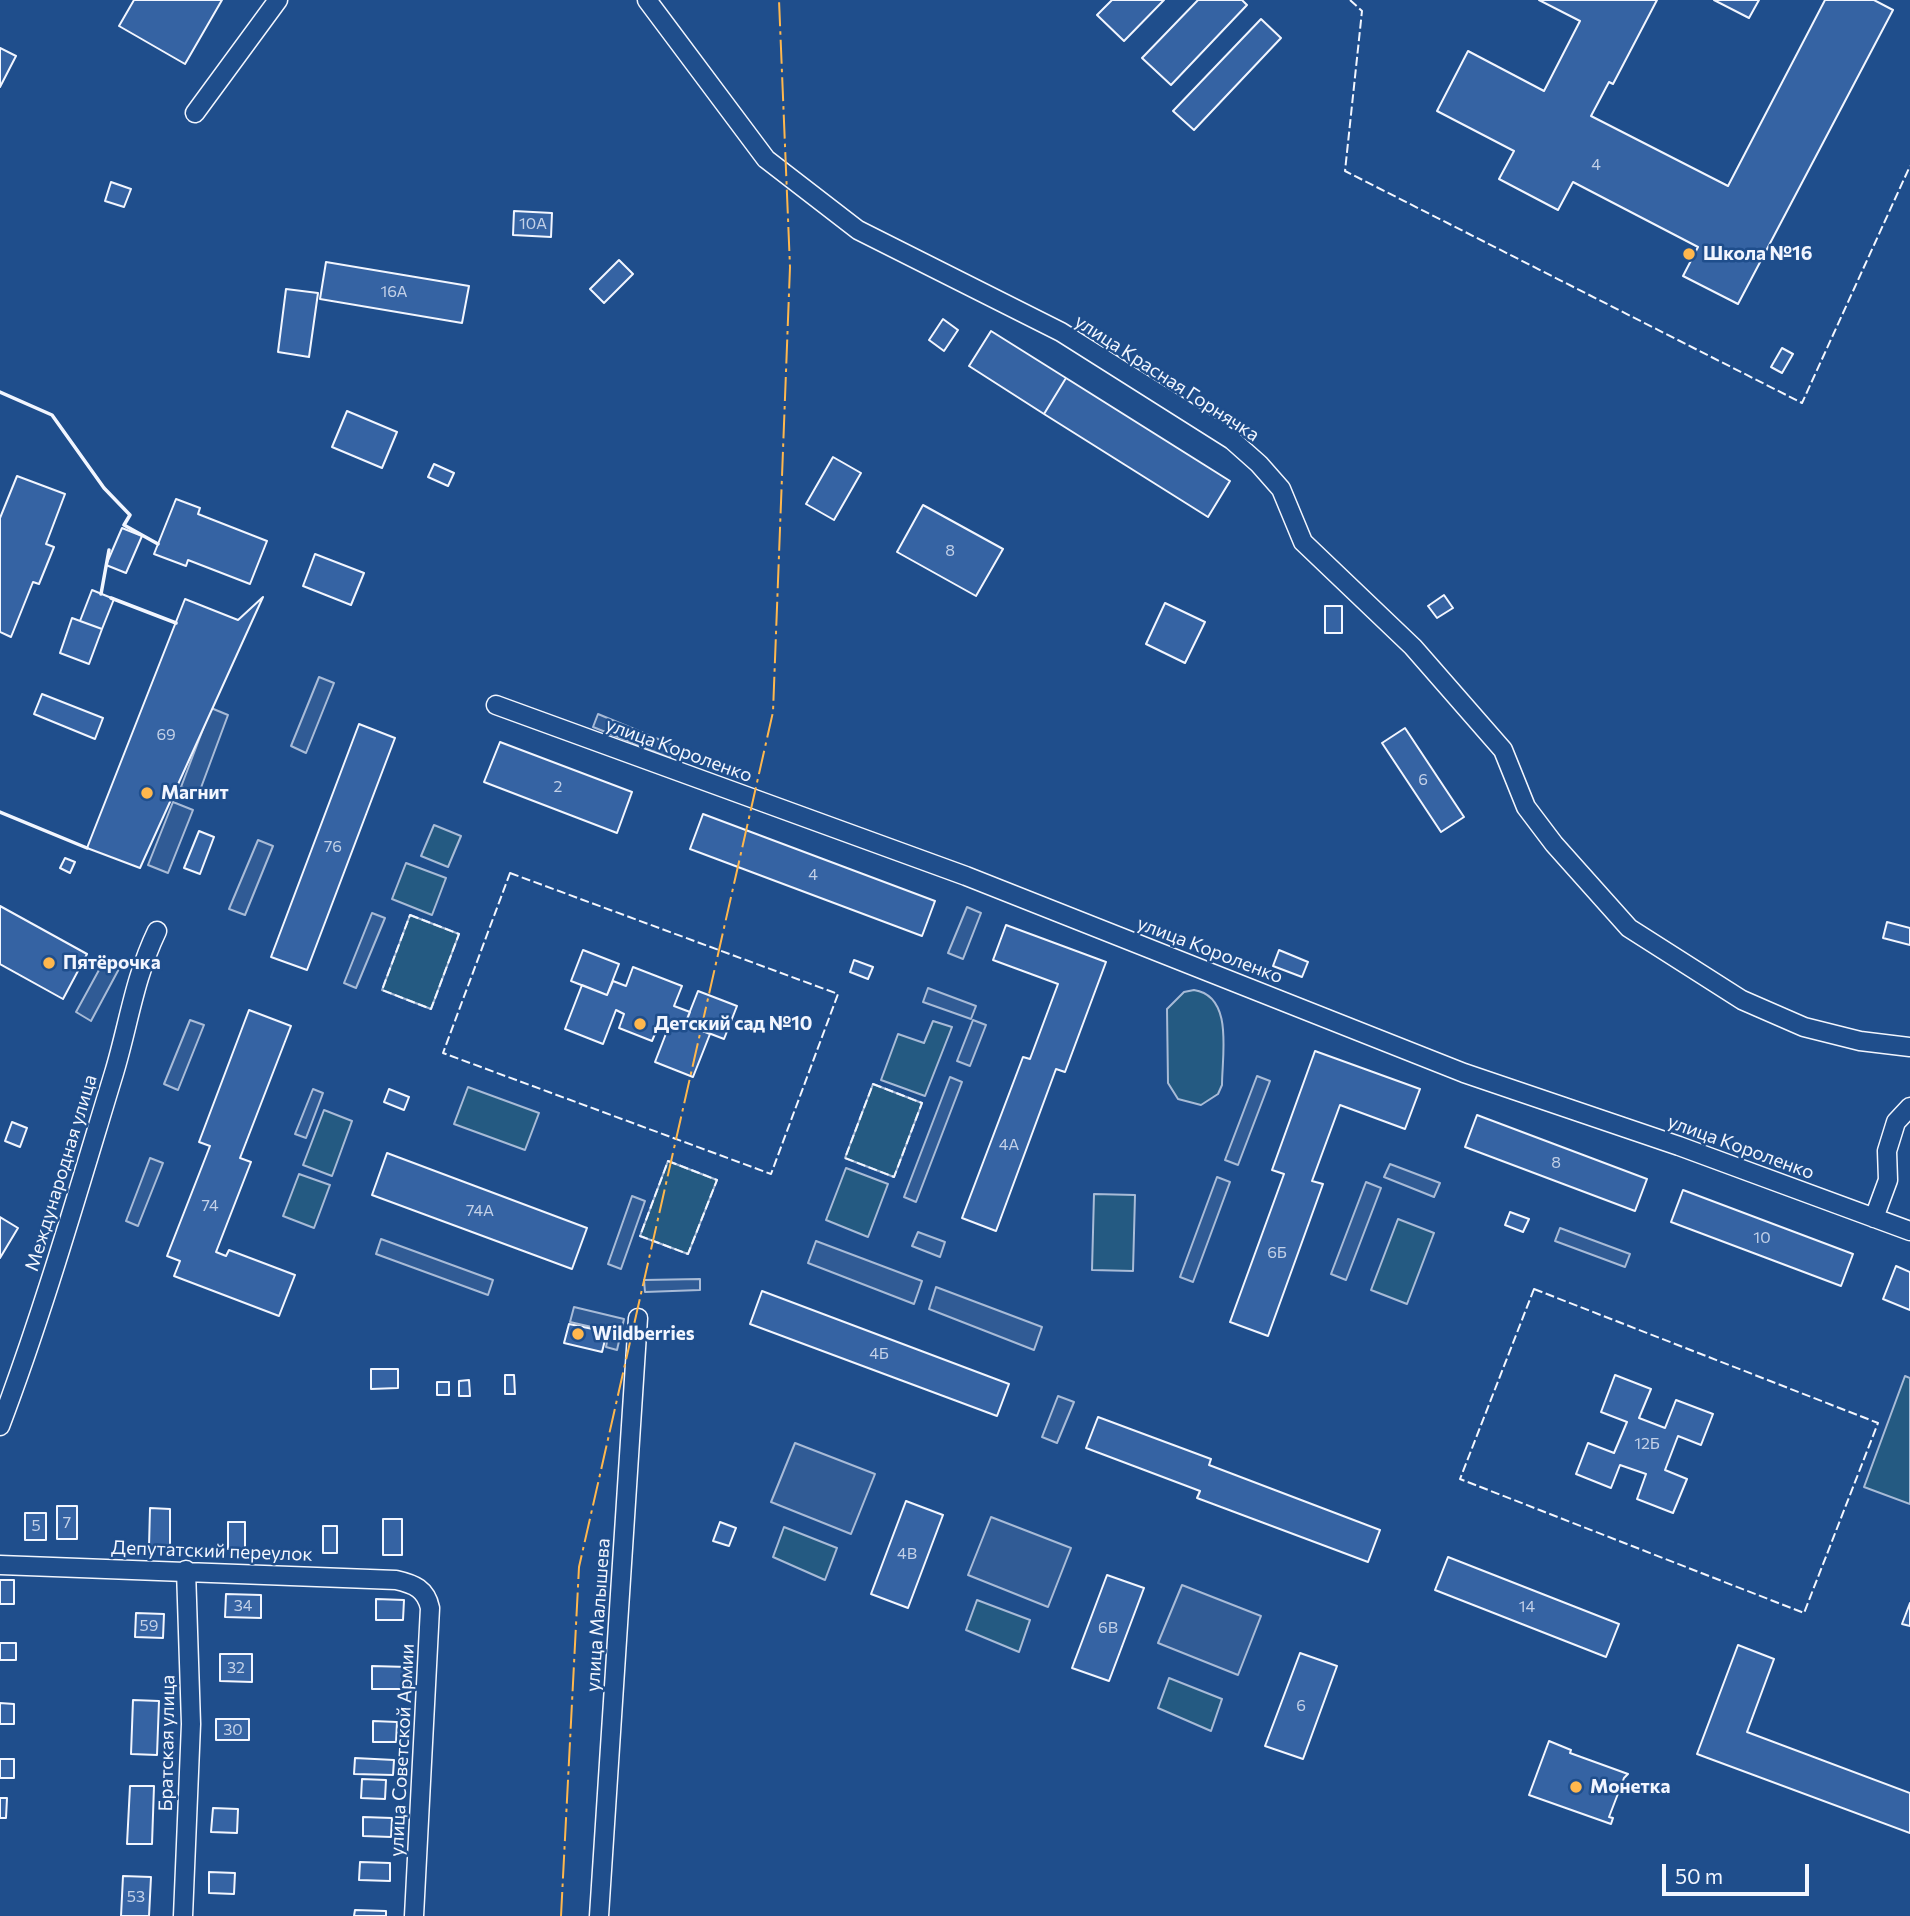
<!DOCTYPE html>
<html>
<head>
<meta charset="utf-8">
<style>
  body { margin:0 }
  #map { position:relative; width:1910px; height:1916px; overflow:hidden; background:#1f4e8c; font-family:Commissioner,sans-serif }
  canvas { display:block }
  .scale { position:absolute; left:1662px; top:1864px; width:147px; height:32px; box-sizing:border-box; border:4px solid #f2f6ff; border-top:0; padding-left:9px; font-size:21px; line-height:24px; white-space:nowrap; color:#f2f6ff; -webkit-text-stroke:5px #1f4e8c; paint-order:stroke }
</style>
</head>
<body>
<div id="map">
<canvas width="1910" height="1916"></canvas>
<div class="scale">50 m</div>
</div>
<script>
const c = document.querySelector('canvas').getContext('2d');
c.lineJoin = 'round';
function fillPath(path, color) {
  c.fillStyle = color;
  c.fill(path, 'evenodd');
}
function stroke(path, color, width, dash) {
  c.strokeStyle = color;
  c.lineWidth = width;
  c.lineCap = dash ? 'butt' : 'round';
  c.setLineDash(dash || []);
  c.stroke(path);
}
function label(font, color, halo, rows, align = 'center') {
  c.font = font + ' Commissioner,sans-serif';
  c.lineWidth = 5;
  c.setLineDash([]);
  c.textBaseline = 'middle';
  c.strokeStyle = halo;
  c.fillStyle = color;
  for (const [text, x, y, turn = 0] of rows) {
    c.save();
    c.translate(x, y);
    c.rotate((+turn || 0) * Math.PI / 180);
    c.textAlign = isNaN(turn) ? turn : align;
    if (halo) c.strokeText(text, 0, 0);
    c.fillText(text, 0, 0);
    c.restore();
  }
}
const green = new Path2D(`
  M434,825L461,836L448,867L421,856Z
  M406,863L446,878L432,915L392,899Z
  M410,915L459,934L431,1009L382,990Z
  M1194,990C1234,996 1222,1055 1222,1085L1218,1094L1201,1105L1178,1099L1168,1083L1167,1009L1184,992Z
  M933,1021L952,1027L925,1096L881,1080L898,1034L924,1043Z
  M873,1084L922,1103L894,1177L845,1158Z
  M468,1087L539,1113L525,1150L454,1124Z
  M324,1110L352,1121L332,1176L303,1165Z
  M668,1161L717,1180L688,1254L640,1236Z
  M846,1168L888,1184L868,1237L826,1220Z
  M299,1174L330,1185L314,1228L283,1216Z
  M1094,1194L1135,1195L1133,1271L1092,1270Z
  M1398,1219L1434,1233L1407,1304L1371,1290Z
  M1905,1376L1910,1378V1504L1864,1487Z
  M784,1527L837,1548L825,1580L773,1557Z
  M977,1600L1030,1620L1019,1652L966,1630Z
  M1169,1678L1222,1699L1211,1731L1158,1708Z`);
fillPath(green, '#245a82');
stroke(green, '#a8bbd7', 2);
const parking = new Path2D(`
  M319,677L334,683L306,753L291,746Z
  M211,708L228,715L199,793L181,787Z
  M598,714L675,746L670,758L593,727Z
  M173,802L193,810L168,873L148,865Z
  M258,840L273,846L245,915L229,909Z
  M967,907L981,913L963,959L948,953Z
  M372,913L385,918L356,988L344,983Z
  M105,959L120,967L91,1021L76,1012Z
  M928,988L976,1006L971,1019L923,1002Z
  M190,1020L204,1025L178,1090L164,1084Z
  M973,1020L986,1025L970,1066L957,1061Z
  M1257,1076L1270,1081L1238,1165L1225,1160Z
  M950,1077L962,1082L916,1202L904,1197Z
  M313,1089L323,1093L306,1138L295,1134Z
  M150,1158L163,1163L138,1226L126,1221Z
  M1390,1164L1440,1183L1434,1197L1384,1177Z
  M1217,1177L1230,1182L1193,1282L1180,1277Z
  M1366,1182L1381,1188L1346,1280L1331,1274Z
  M632,1196L645,1201L621,1269L608,1264Z
  M1560,1228L1630,1254L1625,1267L1555,1241Z
  M918,1232L945,1242L940,1257L912,1246Z
  M381,1239L493,1280L488,1295L376,1254Z
  M816,1241L922,1281L914,1304L808,1263Z
  M700,1279V1290L645,1292L644,1280Z
  M936,1287L1042,1327L1034,1350L929,1309Z
  M574,1307L624,1319L617,1350L606,1347L609,1331L570,1322Z
  M1058,1396L1074,1402L1057,1443L1042,1437Z
  M795,1443L875,1474L851,1534L771,1502Z
  M991,1517L1071,1548L1048,1607L968,1575Z
  M1182,1585L1261,1616L1238,1675L1158,1643Z`);
fillPath(parking, '#305b95');
stroke(parking, '#a8bbd7', 2);
const building = new Path2D(`
  M134,0H222L185,64L119,26Z
  M1112,0H1164L1124,41L1097,15Z
  M1198,0H1242L1247,5L1171,85L1142,58Z
  M1539,0H1657L1613,84L1609,82L1591,116L1728,186L1825,0H1874L1893,10L1738,304L1683,276L1698,247L1573,182L1558,210L1499,179L1514,151L1437,111L1468,51L1544,91L1580,21Z
  M1714,0H1759L1749,18Z
  M1261,19L1281,38L1194,130L1173,111Z
  M0,48L16,56L0,87Z
  M111,182L131,189L124,207L105,201Z
  M514,211L552,213L551,237L513,235Z
  M619,260L633,274L604,303L590,289Z
  M326,262L469,286L462,323L320,299Z
  M286,289L318,293L309,357L278,352Z
  M943,319L958,330L944,351L929,340Z
  M991,331L1066,378L1044,414L969,366Z
  M1782,348L1793,354L1782,373L1771,367Z
  M1066,378L1230,481L1208,517L1044,414Z
  M347,411L397,432L382,468L332,447Z
  M833,457L861,473L834,520L806,504Z
  M434,464L454,473L448,486L428,477Z
  M17,476L65,494L46,544L54,547L39,584L33,582L11,637L0,632V518Z
  M176,499L200,508L198,514L267,541L250,584L188,560L186,566L154,554Z
  M923,505L1003,549L976,596L897,552Z
  M122,528L142,536L126,573L106,565Z
  M315,554L364,573L351,605L303,586Z
  M92,590L114,599L102,629L80,621Z
  M1444,595L1453,608L1437,618L1428,606Z
  M263,597L140,868L87,848L185,599L238,620Z
  M1165,603L1205,622L1185,663L1146,644Z
  M1325,606H1342V633H1325Z
  M72,618L102,629L89,664L60,653Z
  M42,694L103,718L95,739L34,714Z
  M359,724L395,738L307,970L271,957Z
  M1405,728L1464,817L1441,832L1382,743Z
  M500,742L632,792L617,833L484,782Z
  M703,814L935,901L922,936L690,849Z
  M199,831L214,837L200,874L184,868Z
  M65,858L75,862L70,873L60,868Z
  M0,906L87,954L63,999L0,964Z
  M1887,922L1910,928V945L1883,938Z
  M1006,925L1106,962L1065,1072L1056,1069L996,1231L962,1218L1023,1057L1030,1059L1058,984L993,960Z
  M583,950L619,964L607,995L571,981Z
  M1279,950L1308,962L1302,977L1273,966Z
  M854,960L873,967L868,979L850,972Z
  M633,967L682,986L674,1006L690,1012L685,1024L710,1034L693,1077L655,1062L667,1031L658,1027L652,1041L619,1028L624,1014L616,1010L603,1044L565,1029L582,985L607,995L613,981L626,986Z
  M698,991L737,1006L724,1039L685,1024Z
  M249,1010L291,1026L240,1158L251,1162L216,1252L226,1256L229,1250L295,1275L279,1316L174,1276L180,1261L167,1256L210,1146L199,1142Z
  M1315,1051L1420,1089L1405,1129L1340,1105L1312,1181L1323,1184L1268,1336L1230,1322L1284,1174L1272,1170Z
  M389,1089L409,1097L404,1110L384,1102Z
  M1477,1115L1647,1179L1635,1211L1465,1147Z
  M12,1122L27,1128L20,1147L5,1141Z
  M387,1153L587,1228L572,1269L372,1195Z
  M1683,1190L1853,1254L1841,1286L1671,1222Z
  M1510,1212L1529,1219L1523,1232L1505,1225Z
  M0,1217L18,1228L0,1258Z
  M1896,1266L1910,1272V1310L1883,1299Z
  M762,1291L1009,1384L997,1416L750,1324Z
  M569,1324L607,1332L602,1352L564,1343Z
  M371,1369H398V1388L371,1389Z
  M505,1375H514L515,1394H505Z
  M1615,1375L1651,1389L1639,1418L1665,1428L1676,1400L1713,1414L1701,1445L1678,1436L1665,1470L1687,1479L1673,1513L1637,1499L1646,1474L1620,1465L1611,1488L1576,1474L1588,1443L1614,1453L1627,1422L1601,1412Z
  M469,1380L470,1396H459V1381Z
  M437,1382H449V1395H437Z
  M1098,1417L1211,1459L1209,1465L1380,1530L1368,1562L1197,1498L1200,1491L1086,1448Z
  M906,1501L943,1515L908,1608L871,1594Z
  M57,1506H77V1539H57Z
  M150,1508L170,1509V1547H149Z
  M25,1513H46V1540H25Z
  M383,1519H402V1555H383Z
  M228,1522H245V1549H228Z
  M720,1522L736,1528L729,1546L713,1541Z
  M323,1526H337V1553H323Z
  M1448,1557L1619,1624L1606,1657L1435,1590Z
  M1107,1575L1144,1588L1109,1681L1072,1668Z
  M0,1580H14V1604H0Z
  M226,1594L261,1595V1618L225,1617Z
  M376,1599L404,1600L403,1620H376Z
  M1910,1603V1626L1902,1624Z
  M136,1613L164,1614L163,1638L135,1637Z
  M0,1643H16V1660H0Z
  M1738,1645L1774,1659L1747,1732L1910,1793V1833L1697,1754Z
  M1300,1653L1337,1666L1303,1759L1265,1746Z
  M220,1654H252V1682L220,1681Z
  M372,1666L408,1667V1689H372Z
  M133,1700L159,1701L157,1755L131,1754Z
  M0,1703L14,1704V1724H0Z
  M216,1719H249V1740H216Z
  M373,1721L397,1722L396,1742H373Z
  M1549,1741L1571,1750L1570,1753L1628,1774L1624,1778L1609,1817L1613,1818L1611,1824L1529,1795Z
  M355,1758L394,1760L393,1775L354,1774Z
  M0,1759H14V1778H0Z
  M362,1779L386,1780L385,1799L361,1798Z
  M130,1786H154L152,1844H127Z
  M0,1798H7L6,1818H0Z
  M213,1808L238,1809L237,1833L211,1832Z
  M363,1817L392,1818L391,1837L363,1836Z
  M360,1862L390,1863V1881L359,1880Z
  M209,1872L235,1873L234,1894L209,1893Z
  M123,1876L151,1877L149,1916H121Z
  M355,1910L386,1911V1916H354Z`);
fillPath(building, '#3563a3');
stroke(building, '#f2f6ff', 2);
const street = new Path2D(`
  M647,0L766,159L858,230L1061,332L1232,440L1259,464L1281,489L1303,542L1413,647L1503,750L1526,807L1554,844L1629,928L1742,1000L1804,1027L1860,1041L1910,1047
  M195,113L278,0
  M496,705L966,876L1464,1073L1679,1146L1910,1231
  M1874,1218L1888,1180L1887,1151L1896,1122L1910,1107
  M0,1426C44,1310 78,1191 114,1073C129,1023 134,979 157,931
  M0,1565L396,1580C414,1584 426,1589 430,1608L414,1916
  M183,1916L191,1724L186,1570
  M599,1916L638,1318`);
stroke(street, '#f2f6ff', 21);
stroke(street, '#1f4e8c', 18);
stroke(new Path2D(`
  M1350,0L1362,11L1345,171L1802,403L1910,166
  M510,873L838,994L771,1174L443,1053Z
  M410,915L459,934L431,1009L382,990Z
  M873,1084L922,1103L894,1177L845,1158Z
  M668,1161L717,1180L688,1254L640,1236Z
  M1534,1289L1878,1423L1804,1613L1460,1479Z`), '#f2f6ff', 2, [9, 3.5]);
stroke(new Path2D(`
  M0,392L52,415L104,488L130,515L124,525L158,544
  M101,594L109,550
  M111,598L176,623
  M0,812L87,848`), '#f2f6ff', 3.5);
stroke(new Path2D(`
  M561,1916L579,1567L773,712L790,267L779,0`), '#ffb74d', 2, [24, 5, 3.5, 5]);
for (const [x, y, r, color] of [
  [1689,254,7,"#ffb74d"],
  [147,793,7,"#ffb74d"],
  [49,963,7,"#ffb74d"],
  [640,1024,7,"#ffb74d"],
  [578,1334,7,"#ffb74d"],
  [1576,1787,7,"#ffb74d"]
]) {
  const dot = new Path2D();
  dot.arc(x, y, r, 0, 2 * Math.PI);
  c.fillStyle = color;
  c.fill(dot);
  stroke(dot, '#1f4e8c', 2.5);
}
label('16px', '#c3d1e8', null, [
  ["4",1596,165],
  ["10А",533,224],
  ["16А",394,292],
  ["8",950,551],
  ["69",166,735],
  ["6",1423,780],
  ["2",558,787],
  ["76",333,847],
  ["4",813,875],
  ["4А",1009,1145],
  ["8",1556,1163],
  ["74",210,1206],
  ["74А",480,1211],
  ["10",1762,1238],
  ["6Б",1277,1253],
  ["4Б",879,1354],
  ["12Б",1647,1444],
  ["7",67,1523],
  ["5",36,1526],
  ["4В",907,1554],
  ["34",243,1606],
  ["14",1527,1607],
  ["59",149,1626],
  ["6В",1108,1628],
  ["32",236,1668],
  ["6",1301,1706],
  ["30",233,1730],
  ["53",136,1897]
]);
label('bold 19px', '#f2f6ff', '#1f4e8c', [
  ["Школа №16",1703,254],
  ["Магнит",161,793],
  ["Пятёрочка",63,963],
  ["Детский сад №10",654,1024],
  ["Wildberries",592,1334],
  ["Монетка",1590,1787]
], 'left');
label('19px', '#f2f6ff', '#1f4e8c', [
  ["улица Красная Горнячка",1167,378,33],
  ["улица Короленко",679,750,20],
  ["улица Короленко",1210,950,21],
  ["улица Короленко",1741,1147,20],
  ["Международная улица",61,1173,-73],
  ["Депутатский переулок",212,1551,2],
  ["улица Малышева",598,1615,-86],
  ["Братская улица",167,1743,-89],
  ["улица Советской Армии",402,1750,-87]
]);
</script>
</body>
</html>
